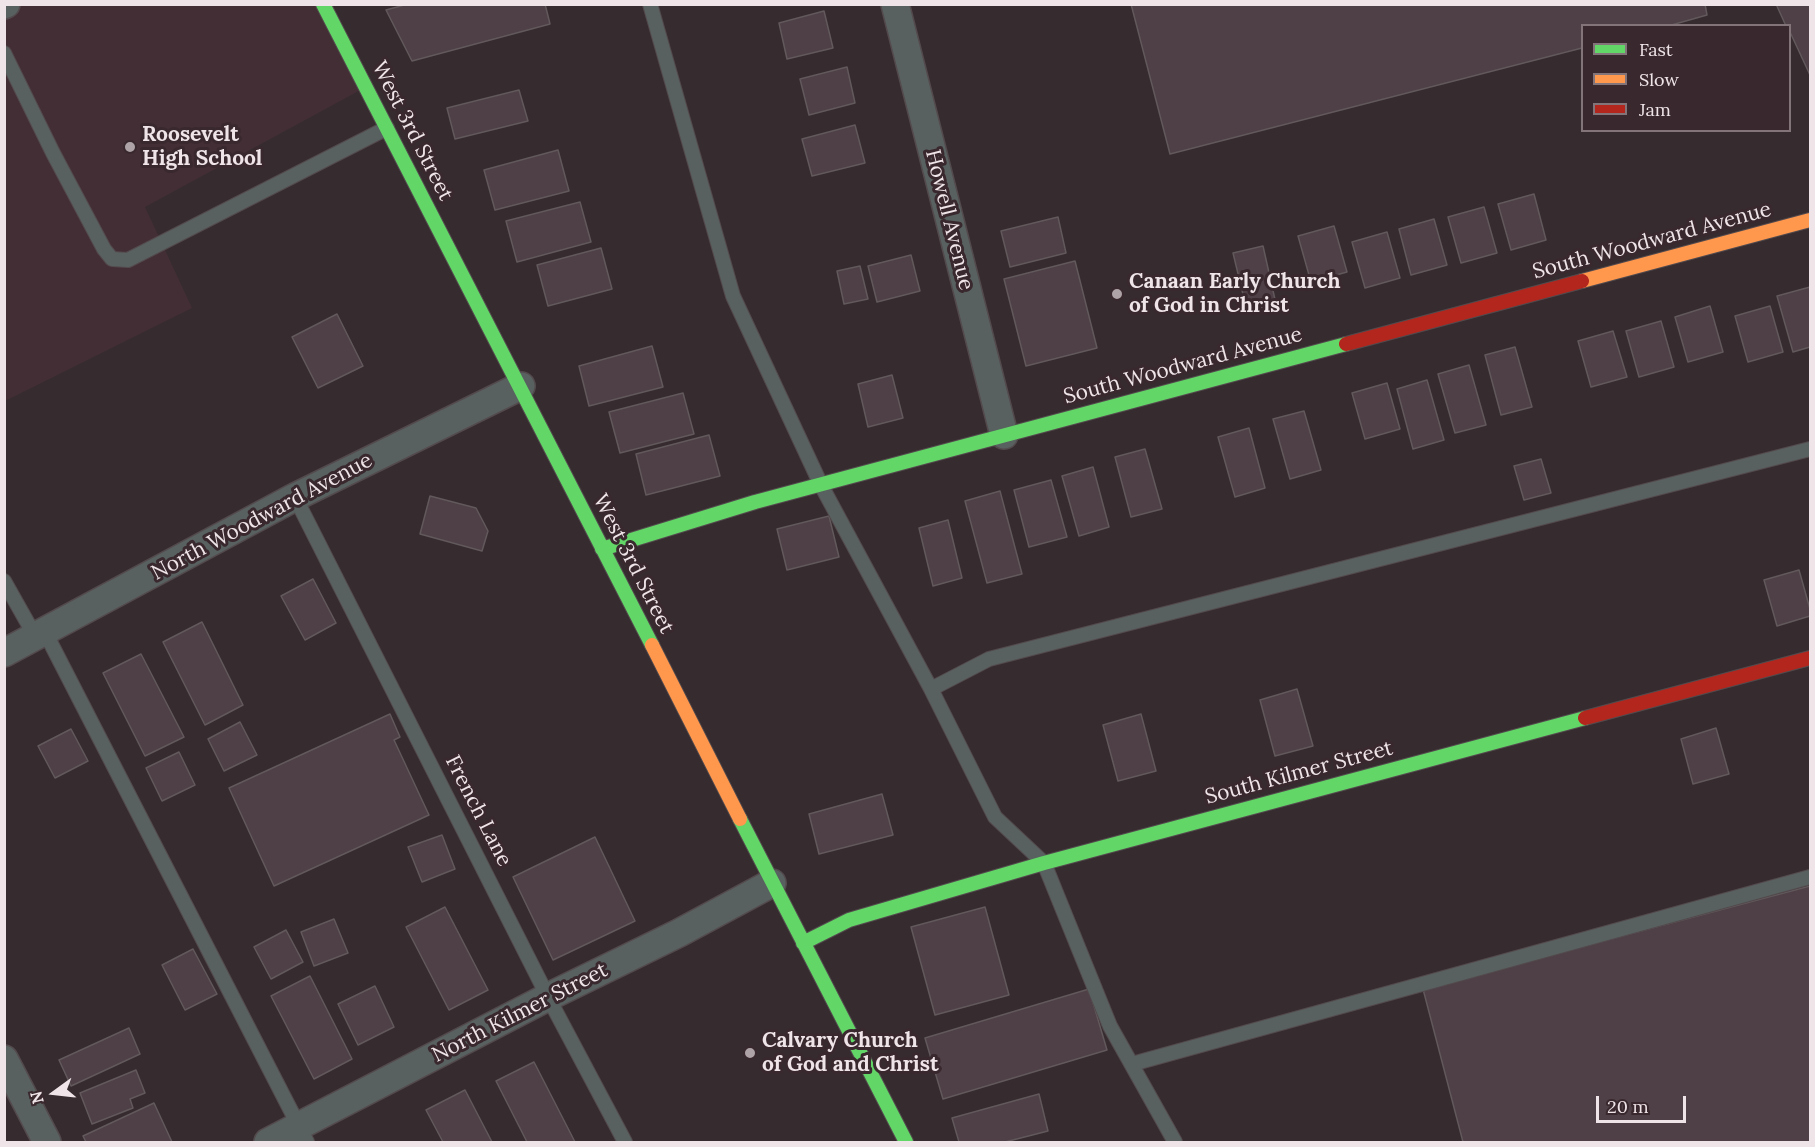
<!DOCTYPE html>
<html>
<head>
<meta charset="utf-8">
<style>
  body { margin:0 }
  #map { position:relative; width:1815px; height:1147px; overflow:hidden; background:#362c2f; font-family:Lora,serif }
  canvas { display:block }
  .frame { position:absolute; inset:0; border:6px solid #efe4e8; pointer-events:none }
  .legend { position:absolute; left:1581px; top:24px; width:210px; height:108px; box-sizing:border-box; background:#39292e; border:2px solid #827478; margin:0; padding:8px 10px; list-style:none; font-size:18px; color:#efe4e8 }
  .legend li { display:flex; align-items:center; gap:12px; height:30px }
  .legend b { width:30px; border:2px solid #827478 }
  .north { position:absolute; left:24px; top:1063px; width:60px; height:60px; -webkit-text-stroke:4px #39292e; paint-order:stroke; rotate:255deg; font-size:16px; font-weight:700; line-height:24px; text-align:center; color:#efe4e8 }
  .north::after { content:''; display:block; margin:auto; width:21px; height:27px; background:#efe4e8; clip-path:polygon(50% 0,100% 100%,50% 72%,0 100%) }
  .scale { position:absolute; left:1596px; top:1096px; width:90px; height:27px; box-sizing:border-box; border:3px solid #efe4e8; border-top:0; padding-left:8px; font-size:18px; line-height:21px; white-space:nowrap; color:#efe4e8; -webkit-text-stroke:4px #39292e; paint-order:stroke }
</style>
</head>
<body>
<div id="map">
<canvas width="1815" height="1147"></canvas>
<div class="frame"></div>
<ul class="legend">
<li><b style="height:8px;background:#63d668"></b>Fast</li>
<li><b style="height:8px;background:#ff974d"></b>Slow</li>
<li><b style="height:8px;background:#b3261e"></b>Jam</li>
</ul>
<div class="north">N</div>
<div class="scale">20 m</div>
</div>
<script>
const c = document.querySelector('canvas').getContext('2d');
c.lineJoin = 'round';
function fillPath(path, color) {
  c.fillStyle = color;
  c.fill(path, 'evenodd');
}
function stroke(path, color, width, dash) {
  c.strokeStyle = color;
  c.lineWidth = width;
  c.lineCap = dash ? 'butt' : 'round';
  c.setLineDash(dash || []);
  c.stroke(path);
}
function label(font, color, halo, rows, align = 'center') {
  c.font = font + ' Lora,serif';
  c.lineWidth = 6;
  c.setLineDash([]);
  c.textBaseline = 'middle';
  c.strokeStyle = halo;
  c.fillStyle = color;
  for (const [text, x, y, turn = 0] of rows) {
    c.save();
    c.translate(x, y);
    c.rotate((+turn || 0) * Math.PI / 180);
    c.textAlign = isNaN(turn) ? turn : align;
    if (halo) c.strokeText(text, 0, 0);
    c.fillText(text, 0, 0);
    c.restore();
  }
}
fillPath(new Path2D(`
  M5,5H323L366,87L145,207L192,308L5,401Z`), '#432e35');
const building = new Path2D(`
  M408,4H545L550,24L412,61L386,10Z
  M1131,4H1705L1707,15L1668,26H1582V48L1170,154Z
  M1776,4H1810V75L1790,32V26H1786Z
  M824,11L833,48L787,59L779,23Z
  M847,67L855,103L809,115L800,79Z
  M519,90L528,121L455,139L447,108Z
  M855,125L865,163L812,176L802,139Z
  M558,150L569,191L495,210L484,170Z
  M1534,194L1546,240L1511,250L1498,204Z
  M580,202L591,242L517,262L506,221Z
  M1484,207L1497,253L1461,263L1448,217Z
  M1058,217L1066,253L1010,267L1001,231Z
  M1434,219L1447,265L1411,275L1399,229Z
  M1334,226L1347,272L1311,282L1298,236Z
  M1387,232L1400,278L1365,288L1352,242Z
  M1263,246L1276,304L1247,311L1233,253Z
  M601,248L612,289L548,306L537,265Z
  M911,255L920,291L877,302L868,266Z
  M1075,261L1097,348L1026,366L1004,279Z
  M860,266L868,299L844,304L837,271Z
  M1810,287V347L1793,352L1777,296Z
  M1710,306L1723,352L1688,362L1675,317Z
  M1770,306L1783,352L1748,362L1735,316Z
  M337,314L363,366L318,388L292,337Z
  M1661,321L1674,367L1639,377L1626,331Z
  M1613,331L1627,377L1591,387L1578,341Z
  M652,346L663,387L589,406L579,366Z
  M1515,347L1532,407L1501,415L1485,355Z
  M1469,365L1486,425L1455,433L1438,374Z
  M892,375L903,418L868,427L858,384Z
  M1427,380L1444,440L1413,449L1397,389Z
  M1387,383L1400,429L1365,439L1352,393Z
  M683,393L694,434L620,453L609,412Z
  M1304,411L1321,470L1290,479L1273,419Z
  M1249,428L1265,488L1235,497L1218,437Z
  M709,435L720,476L646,495L636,454Z
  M1145,449L1162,509L1131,517L1115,457Z
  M1541,459L1551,493L1524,500L1514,466Z
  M1093,467L1109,527L1079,536L1062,476Z
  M1051,480L1067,537L1029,547L1014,490Z
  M1000,491L1022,574L987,583L965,501Z
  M430,496L476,508L488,531L482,551L420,534Z
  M829,516L839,557L787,570L777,529Z
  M948,520L962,578L933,586L919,528Z
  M1799,570L1810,609V616L1777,626L1764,580Z
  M313,579L336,623L305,640L281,596Z
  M202,622L243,705L205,725L163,642Z
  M141,654L184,737L145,756L103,673Z
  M1297,689L1313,746L1275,756L1260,700Z
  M390,714L400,737L394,740L429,815L274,886L229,788Z
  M1141,714L1156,771L1118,781L1103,725Z
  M240,722L257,755L224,771L208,739Z
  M1716,728L1729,774L1693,784L1681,739Z
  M71,729L88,761L55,778L38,746Z
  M179,752L195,785L162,801L146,768Z
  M882,794L893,835L819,854L809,814Z
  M442,835L455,869L422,882L408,847Z
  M595,837L635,921L553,960L513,877Z
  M1810,886V1142H1463L1423,989Z
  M445,907L488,990L449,1010L406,927Z
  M985,907L1009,995L935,1015L911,927Z
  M334,919L348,953L314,966L301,932Z
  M286,930L303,962L271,979L254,947Z
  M193,949L217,994L185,1010L162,965Z
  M310,976L352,1059L314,1079L271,996Z
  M375,986L394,1027L358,1045L338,1004Z
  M1089,989L1107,1050L943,1099L925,1038Z
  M129,1028L140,1054L71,1086L59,1060Z
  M534,1062L575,1142H527L496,1081Z
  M136,1070L145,1093L130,1099L133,1108L92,1124L80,1093Z
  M465,1090L492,1142H443L426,1110Z
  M1039,1094L1048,1131L1005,1142H959L952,1118Z
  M154,1103L172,1142H86L83,1136Z`);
fillPath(building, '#4e4046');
stroke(building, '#62595c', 1.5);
const lane = new Path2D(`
  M650,4L733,296L821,485L931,689L995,817L1044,863L1110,1026L1175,1142
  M4,53L53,153L104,249L112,259L128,260L387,128
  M295,497L548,997L625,1142
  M4,581L35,636
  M45,632L307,1142
  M931,689L989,659L1810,449
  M1132,1064L1810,877`);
const street = new Path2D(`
  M895,4L1004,435
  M4,5L6,4
  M4,653L295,497L521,386
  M4,1059L47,1142
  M268,1142L548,997L679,933L772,883`);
const fast = new Path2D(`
  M323,4L652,645
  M602,549L755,502L1346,344
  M740,819L906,1142
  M803,943L849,920L1044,863L1585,718`);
const slow = new Path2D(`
  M1582,281L1810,220
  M652,645L740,819`);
const jam = new Path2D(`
  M1346,344L1582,281
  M1585,718L1810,658`);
stroke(lane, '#534a4d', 16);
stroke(street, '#534a4d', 30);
stroke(fast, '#534a4d', 16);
stroke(slow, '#534a4d', 16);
stroke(jam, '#534a4d', 16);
stroke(lane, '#596160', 14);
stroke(street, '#596160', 27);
stroke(fast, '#63d668', 14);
stroke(slow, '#ff974d', 14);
stroke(jam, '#b3261e', 14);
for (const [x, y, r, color] of [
  [130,147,6,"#aea4a7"],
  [1117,294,6,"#aea4a7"],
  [750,1053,6,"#aea4a7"]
]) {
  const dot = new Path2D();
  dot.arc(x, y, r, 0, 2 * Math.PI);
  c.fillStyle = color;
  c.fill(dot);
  stroke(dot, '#39292e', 2);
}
label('21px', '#efe4e8', '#39292e', [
  ["West 3rd Street",412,131,63],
  ["Howell Avenue",949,220,76],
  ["South Woodward Avenue",1652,241,-15],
  ["South Woodward Avenue",1183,366,-15],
  ["North Woodward Avenue",262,517,-28],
  ["West 3rd Street",633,564,63],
  ["South Kilmer Street",1299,773,-15],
  ["French Lane",478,811,63],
  ["North Kilmer Street",520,1013,-27]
]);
label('bold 21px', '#efe4e8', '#39292e', [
  ["Roosevelt",142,135],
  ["High School",142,159],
  ["Canaan Early Church",1129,282],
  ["of God in Christ",1129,306],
  ["Calvary Church",762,1041],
  ["of God and Christ",762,1065]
], 'left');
</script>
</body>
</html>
